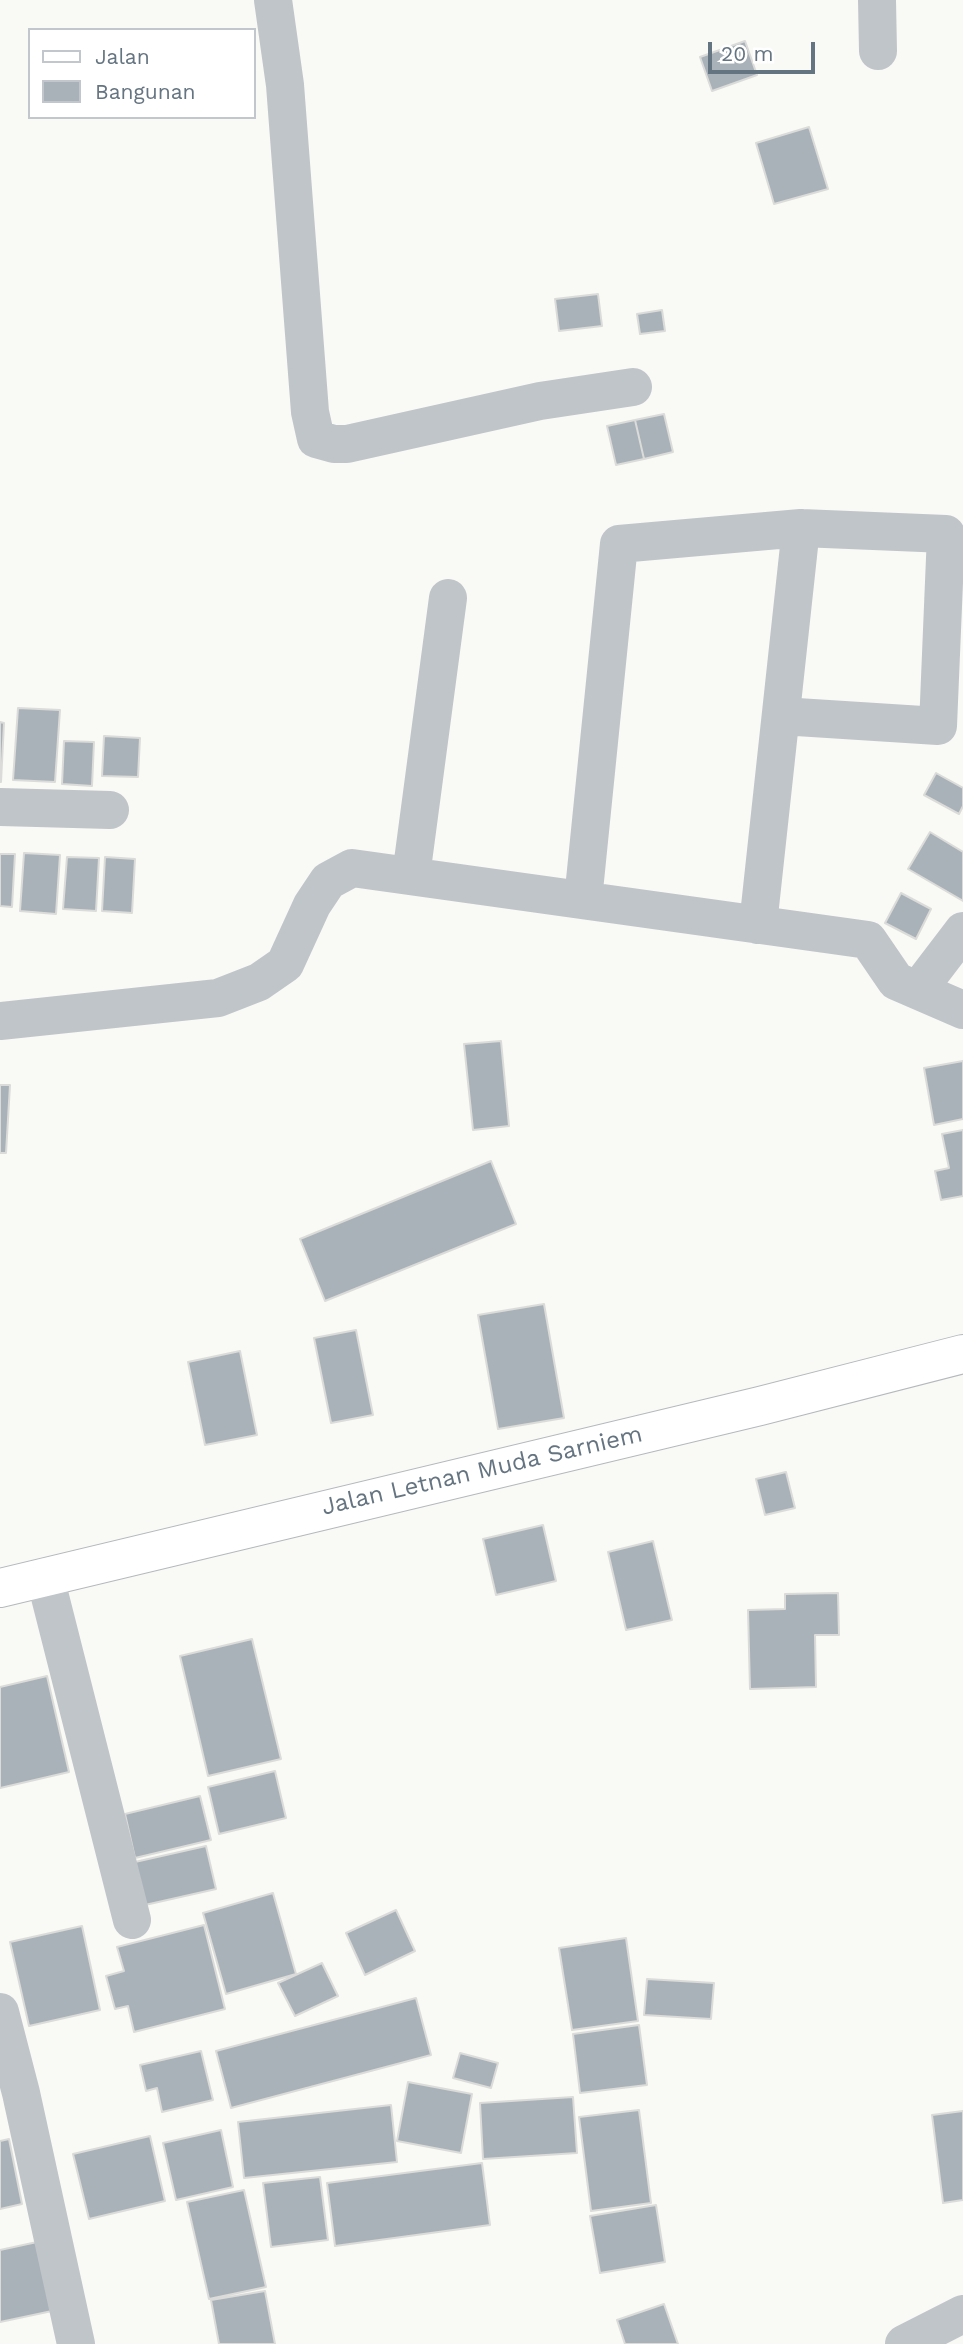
<!DOCTYPE html>
<html>
<head>
<meta charset="utf-8">
<style>
  body { margin:0 }
  #map { position:relative; width:963px; height:2344px; overflow:hidden; background:#f9f9f6; font-family:"Work Sans",sans-serif }
  canvas { display:block }
  .legend { position:absolute; left:28px; top:28px; width:228px; height:91px; box-sizing:border-box; background:#fff; border:2px solid #c1c7cd; margin:0; padding:9px 12px; list-style:none; font-size:21px; color:#657481 }
  .legend li { display:flex; align-items:center; gap:14px; height:35px }
  .legend b { width:35px; border:2px solid #c1c7cd }
  .scale { position:absolute; left:708px; top:42px; width:107px; height:32px; box-sizing:border-box; border:4px solid #657481; border-top:0; padding-left:9px; font-size:21px; line-height:24px; white-space:nowrap; color:#657481; -webkit-text-stroke:5px #fff; paint-order:stroke }
</style>
</head>
<body>
<div id="map">
<canvas width="963" height="2344"></canvas>
<ul class="legend">
<li><b style="height:9px;background:#fff"></b>Jalan</li>
<li><b style="height:19px;background:#a9b2b8"></b>Bangunan</li>
</ul>
<div class="scale">20 m</div>
</div>
<script>
const c = document.querySelector('canvas').getContext('2d');
c.lineJoin = 'round';
function fillPath(path, color) {
  c.fillStyle = color;
  c.fill(path, 'evenodd');
}
function stroke(path, color, width, dash) {
  c.strokeStyle = color;
  c.lineWidth = width;
  c.lineCap = dash ? 'butt' : 'round';
  c.setLineDash(dash || []);
  c.stroke(path);
}
function label(font, color, halo, rows, align = 'center') {
  c.font = font + ' "Work Sans",sans-serif';
  c.lineWidth = 7;
  c.setLineDash([]);
  c.textBaseline = 'middle';
  c.strokeStyle = halo;
  c.fillStyle = color;
  for (const [text, x, y, turn = 0] of rows) {
    c.save();
    c.translate(x, y);
    c.rotate((+turn || 0) * Math.PI / 180);
    c.textAlign = isNaN(turn) ? turn : align;
    if (halo) c.strokeText(text, 0, 0);
    c.fillText(text, 0, 0);
    c.restore();
  }
}
const building = new Path2D(`
  M745,41L757,75L712,91L700,57Z
  M809,127L828,189L774,204L756,143Z
  M598,294L602,326L559,331L555,299Z
  M662,310L665,331L640,334L637,314Z
  M664,414L673,452L644,459L635,420Z
  M635,420L644,459L616,465L607,426Z
  M18,708L60,710L55,782L13,780Z
  M0,722L4,723L1,782H0Z
  M104,736L140,738L138,777L102,776Z
  M64,741L94,742L92,786L62,784Z
  M936,773L963,788V806L959,814L924,795Z
  M930,832L963,852V901L908,869Z
  M24,853L60,855L56,914L20,911Z
  M0,854H15L12,907L0,906Z
  M67,857L99,858L96,911L63,909Z
  M105,857L135,859L132,913L102,911Z
  M901,893L931,909L916,939L885,923Z
  M501,1041L509,1126L473,1130L464,1044Z
  M963,1061V1119L934,1125L924,1068Z
  M0,1085H10L6,1153H0Z
  M963,1130V1196L941,1200L935,1171L949,1168L942,1134Z
  M491,1161L516,1224L325,1301L300,1239Z
  M544,1304L564,1418L498,1429L478,1315Z
  M356,1330L373,1415L331,1423L314,1338Z
  M240,1351L257,1435L205,1445L188,1362Z
  M786,1472L795,1508L765,1515L756,1479Z
  M543,1525L556,1581L496,1595L483,1539Z
  M653,1541L672,1620L626,1630L608,1552Z
  M838,1593L839,1635H815L816,1687L750,1689L748,1610L785,1609V1594Z
  M252,1639L281,1759L208,1776L180,1656Z
  M47,1676L69,1772L0,1788V1687Z
  M275,1771L286,1818L219,1834L208,1787Z
  M200,1796L211,1840L135,1858L125,1814Z
  M206,1846L216,1889L145,1905L135,1862Z
  M273,1893L296,1974L226,1994L203,1913Z
  M396,1910L415,1951L365,1975L346,1933Z
  M204,1925L225,2009L134,2032L128,2006L115,2009L106,1976L124,1971L117,1947Z
  M82,1926L100,2010L29,2026L10,1942Z
  M626,1938L638,2021L572,2030L559,1948Z
  M322,1963L338,1996L295,2016L278,1983Z
  M647,1979L714,1983L711,2019L644,2015Z
  M416,1998L431,2055L231,2108L216,2051Z
  M639,2025L647,2085L580,2093L573,2034Z
  M201,2051L213,2100L162,2112L157,2088L146,2091L140,2065Z
  M460,2053L498,2063L491,2088L453,2078Z
  M408,2082L472,2094L461,2153L397,2141Z
  M573,2097L577,2153L483,2159L480,2103Z
  M391,2105L397,2162L244,2178L238,2122Z
  M639,2110L651,2203L591,2211L579,2117Z
  M963,2111V2200L943,2203L932,2115Z
  M221,2130L233,2187L176,2200L163,2143Z
  M150,2136L165,2201L89,2219L73,2154Z
  M9,2139L22,2204L0,2209V2141Z
  M482,2163L490,2225L335,2246L327,2183Z
  M320,2177L328,2240L271,2247L263,2183Z
  M244,2190L266,2287L209,2299L187,2202Z
  M656,2205L665,2262L600,2273L590,2216Z
  M37,2242L52,2311L0,2322V2250Z
  M265,2291L275,2344H219L211,2300Z
  M664,2304L678,2344H625L617,2320Z`);
fillPath(building, '#a9b2b8');
stroke(building, '#dbdbd9', 2);
const major = new Path2D(`
  M0,1588L760,1406L963,1354`);
stroke(major, '#b4b9bd', 40);
stroke(new Path2D(`
  M273,0L285,85L310,412L316,439L334,444H347L540,401L633,387
  M877,0L878,51
  M0,807L110,810
  M411,876L448,598
  M583,900L619,544L801,528L946,534L938,726L781,716
  M758,925L801,528
  M918,990L963,931
  M0,1021L218,998L259,982L285,964L312,905L328,881L352,868L868,940L896,981L963,1010
  M45,1577L132,1920
  M0,2012L21,2093L76,2344
  M904,2344L963,2314`), '#c0c5c9', 38);
stroke(major, '#fff', 38);
label('24px', '#657481', '#fff', [
  ["Jalan Letnan Muda Sarniem",482,1471,-13]
]);
</script>
</body>
</html>
